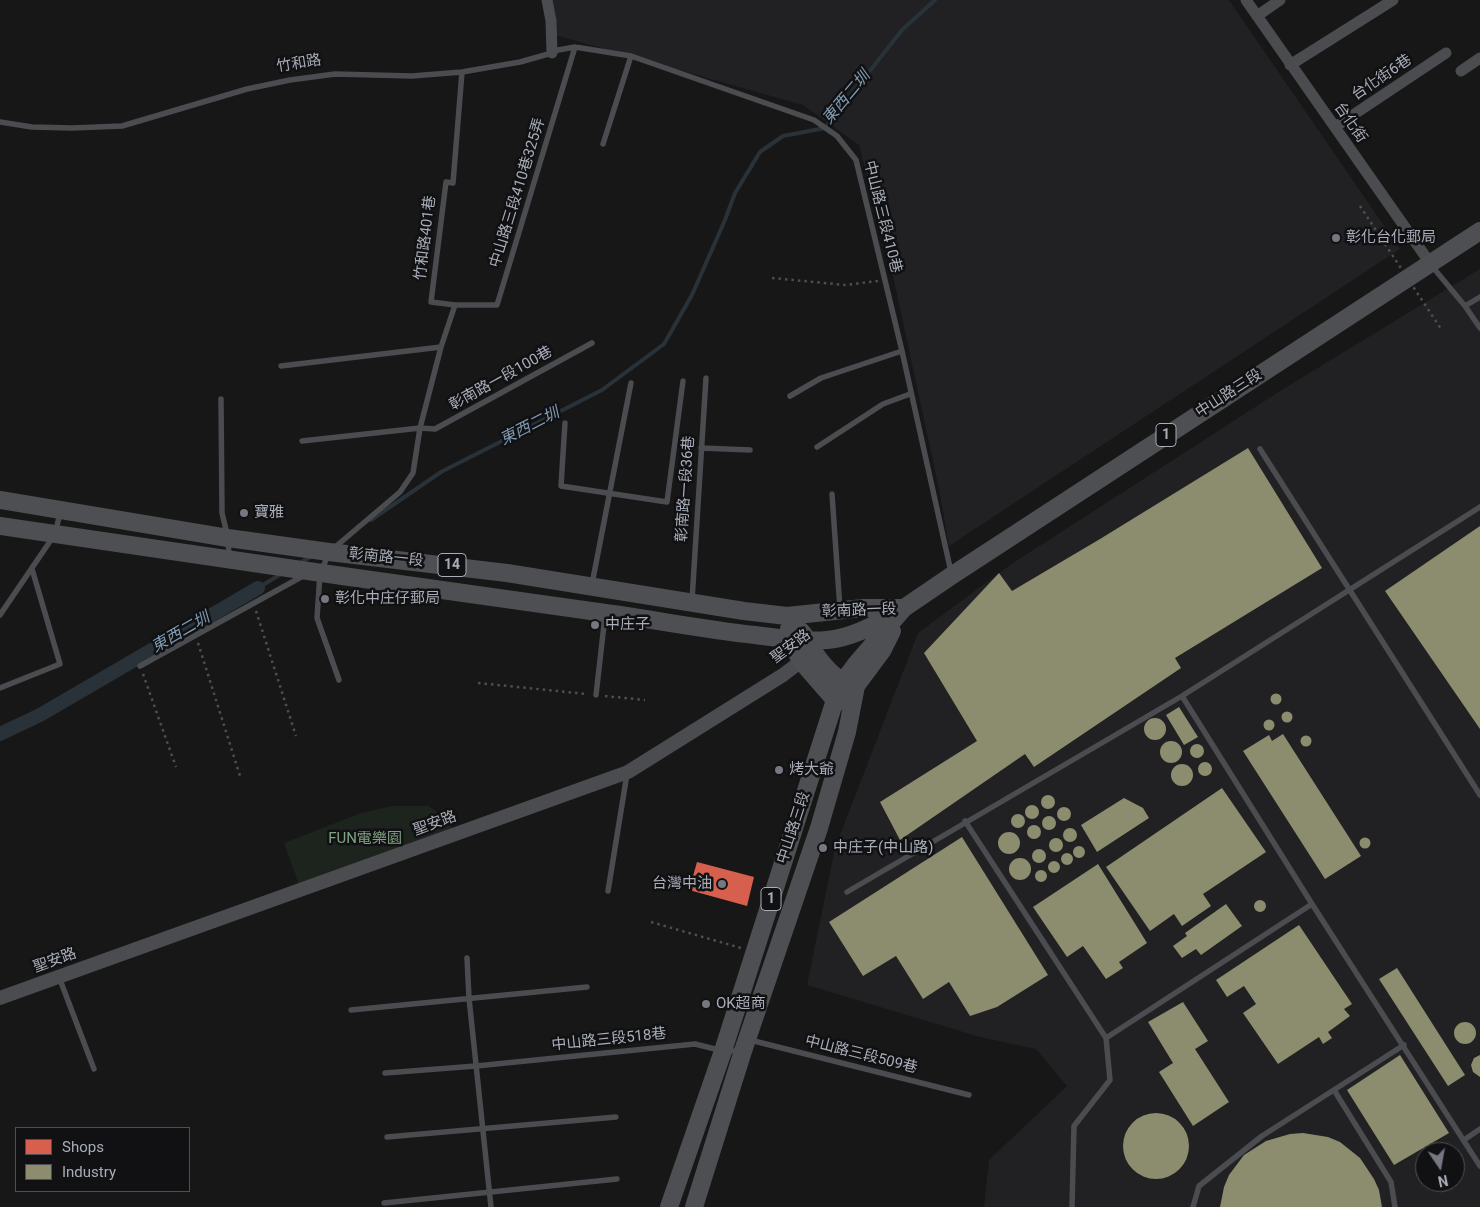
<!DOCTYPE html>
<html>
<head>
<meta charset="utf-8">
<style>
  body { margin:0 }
  #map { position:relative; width:1480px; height:1207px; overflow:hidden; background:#171717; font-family:Roboto,sans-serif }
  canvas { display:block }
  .legend { position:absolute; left:15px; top:1127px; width:175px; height:65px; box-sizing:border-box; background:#111113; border:1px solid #4d4f55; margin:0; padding:6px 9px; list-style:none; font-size:15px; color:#a8adb8 }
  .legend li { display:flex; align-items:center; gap:10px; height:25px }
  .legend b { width:25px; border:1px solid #4d4f55 }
  .north { position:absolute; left:1415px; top:1142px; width:50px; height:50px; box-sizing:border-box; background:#111113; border:1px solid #4d4f55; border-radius:50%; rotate:168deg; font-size:14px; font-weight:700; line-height:20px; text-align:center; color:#a8adb8 }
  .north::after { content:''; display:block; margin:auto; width:18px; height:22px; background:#757880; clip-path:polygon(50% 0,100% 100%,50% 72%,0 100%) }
</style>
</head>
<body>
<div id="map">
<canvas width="1480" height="1207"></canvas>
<ul class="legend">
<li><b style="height:14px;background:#d6604d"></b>Shops</li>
<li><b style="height:14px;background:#8c8c6e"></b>Industry</li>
</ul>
<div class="north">N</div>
</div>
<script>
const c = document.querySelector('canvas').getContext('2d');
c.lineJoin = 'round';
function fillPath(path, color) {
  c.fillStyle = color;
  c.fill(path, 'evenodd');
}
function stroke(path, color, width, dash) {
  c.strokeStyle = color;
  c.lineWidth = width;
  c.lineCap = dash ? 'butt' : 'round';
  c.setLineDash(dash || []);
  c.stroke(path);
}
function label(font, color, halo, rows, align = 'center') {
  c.font = font + ' Roboto,"Noto Sans TC",sans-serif';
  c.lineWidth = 5;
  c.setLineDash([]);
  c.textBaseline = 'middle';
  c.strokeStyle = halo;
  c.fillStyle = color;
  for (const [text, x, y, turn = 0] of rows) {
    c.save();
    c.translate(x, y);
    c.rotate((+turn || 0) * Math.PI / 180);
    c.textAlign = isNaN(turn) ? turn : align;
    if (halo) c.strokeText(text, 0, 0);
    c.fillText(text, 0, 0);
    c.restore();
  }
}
fillPath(new Path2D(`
  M547,0H1229L1400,249L949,546L940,494L893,276L859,145L803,105L555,35Z
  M1480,269V1207H984L989,1160L1067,1086L1036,1049L980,1037L807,985L835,848L918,633L1010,565L1280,391ZM1425,1152H1455V1182H1425Z`), '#212123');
fillPath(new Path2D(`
  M392,806H428L447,819L456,833L301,890L284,843L361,813Z`), '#1d241e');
fillPath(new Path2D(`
  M697,862L754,877L747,906L689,890Z`), '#d6604d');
fillPath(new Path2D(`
  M1248,448L1322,568L1175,658L1181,668L1034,767L1025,754L900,840L880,802L977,741L924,653L999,573L1012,591L1100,539Z
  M1480,526V729L1385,591Z
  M1270.5 699a5.5 5.5 0 1 1 11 0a5.5 5.5 0 1 1-11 0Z
  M1179,707L1198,737L1184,745L1166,715Z
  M1281.5 717a5.5 5.5 0 1 1 11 0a5.5 5.5 0 1 1-11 0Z
  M1144 729a11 11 0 1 1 22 0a11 11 0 1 1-22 0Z
  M1263.5 725a5.5 5.5 0 1 1 11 0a5.5 5.5 0 1 1-11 0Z
  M1283,734L1361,856L1325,879L1243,751L1269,735L1272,741Z
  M1300.5 741a5.5 5.5 0 1 1 11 0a5.5 5.5 0 1 1-11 0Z
  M1160 752a11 11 0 1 1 22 0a11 11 0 1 1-22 0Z
  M1190 751a7 7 0 1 1 14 0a7 7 0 1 1-14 0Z
  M1198 769a7 7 0 1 1 14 0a7 7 0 1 1-14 0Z
  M1171 775a11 11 0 1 1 22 0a11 11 0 1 1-22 0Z
  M1222,788L1266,852L1203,894L1211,906L1182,926L1174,914L1150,931L1106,867Z
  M1041 802a7 7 0 1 1 14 0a7 7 0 1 1-14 0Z
  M1124,798L1143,808L1149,818L1097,852L1081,825Z
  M1025 812a7 7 0 1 1 14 0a7 7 0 1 1-14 0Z
  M1057 814a7 7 0 1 1 14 0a7 7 0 1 1-14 0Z
  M1011 821a7 7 0 1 1 14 0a7 7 0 1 1-14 0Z
  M1042 823a7 7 0 1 1 14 0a7 7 0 1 1-14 0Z
  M1027 832a7 7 0 1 1 14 0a7 7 0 1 1-14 0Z
  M1063 835a7 7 0 1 1 14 0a7 7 0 1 1-14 0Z
  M998 843a11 11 0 1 1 22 0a11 11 0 1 1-22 0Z
  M962,837L1048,975L997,1007L970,1016L949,982L923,999L896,956L863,976L829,922Z
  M1049 845a7 7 0 1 1 14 0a7 7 0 1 1-14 0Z
  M1359.5 843a5.5 5.5 0 1 1 11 0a5.5 5.5 0 1 1-11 0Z
  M1073 852a6 6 0 1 1 12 0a6 6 0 1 1-12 0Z
  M1032 856a7 7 0 1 1 14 0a7 7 0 1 1-14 0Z
  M1061 859a6 6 0 1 1 12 0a6 6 0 1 1-12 0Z
  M1009 869a11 11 0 1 1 22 0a11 11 0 1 1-22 0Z
  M1048 867a6 6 0 1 1 12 0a6 6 0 1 1-12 0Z
  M1098,864L1147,943L1119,962L1123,968L1106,979L1083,946L1067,957L1033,907Z
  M1035 876a6 6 0 1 1 12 0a6 6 0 1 1-12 0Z
  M1254 906a6 6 0 1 1 12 0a6 6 0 1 1-12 0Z
  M1226,904L1242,926L1201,955L1196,949L1182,958L1173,946L1187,936L1185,933Z
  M1299,925L1352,1004L1344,1009L1350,1016L1328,1032L1332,1038L1323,1044L1319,1037L1278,1064L1243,1013L1256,1004L1244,986L1227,997L1216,980Z
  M1397,968L1465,1075L1448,1086L1379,979Z
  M1183,1002L1208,1041L1195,1049L1229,1102L1193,1126L1159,1072L1173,1063L1148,1022Z
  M1454 1033a11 11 0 1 1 22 0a11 11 0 1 1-22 0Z
  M1400,1055L1449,1133L1394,1165L1347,1090Z
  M1480,1055V1077L1473,1072L1471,1065L1474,1058Z
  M1123 1146a33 33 0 1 1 66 0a33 33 0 1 1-66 0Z
  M1303,1133L1328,1137L1340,1142L1360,1158L1374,1179L1379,1190L1382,1207H1220L1224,1187L1229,1175L1244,1155L1266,1141L1290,1134Z`), '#8c8c6e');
stroke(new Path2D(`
  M371,520L441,472L602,390L664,344L692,295L725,220L735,193L760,152L783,136L825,128L902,30L935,0
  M298,564L312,556
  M258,588L281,574`), '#2a3239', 4);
stroke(new Path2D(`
  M0,734L40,715L258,588`), '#2a3239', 14);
stroke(new Path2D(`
  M772,278L845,285L878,281
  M256,611L296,736
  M198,643L241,779
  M143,674L176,767
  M478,683L587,694
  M605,696L645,700
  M651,922L741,948`), '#4d4e52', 2.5, [2.5, 4]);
stroke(new Path2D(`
  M462,72L453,183L446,182L431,302L455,305H497L575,47
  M0,122L32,127L72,128L122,126L247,89L290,80L335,74L412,76L462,72L520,62L552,53L558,50L575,47L631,56L814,120L837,136L856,160L902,351L951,572
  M603,144L631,56
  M1431,265L1465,306L1480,328
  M1465,306L1480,297
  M281,366L441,347
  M790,396L821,378L902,351
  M221,399L222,513L228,538L229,556
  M565,423L561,486L667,502L683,381
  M302,441L420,428L435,429L592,343
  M817,447L883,404L910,394
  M701,448L750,450
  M1260,449L1480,795
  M832,494L840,609
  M334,548L400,492L413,473L420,428L441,347L455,305
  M328,555L320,574L317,618L339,680
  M592,584L631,383
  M692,600L706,378
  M0,615L55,534L60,513
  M140,666L303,576
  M0,688L60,664L32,569
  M596,695L605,616
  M1182,696L1312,904L1480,1166
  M965,821L1106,1038L1312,904
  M608,891L627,774
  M847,892L1182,696L1480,507
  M467,958L469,998L491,1207
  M59,977L94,1069
  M351,1010L587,987
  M750,1040L969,1095
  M385,1073L476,1066L695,1044L723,1051H741
  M1334,1090L1391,1182L1395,1207
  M387,1137L616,1117
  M1464,1140L1480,1129
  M384,1203L617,1179
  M1072,1207L1074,1126L1110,1080L1106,1038
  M1193,1207L1199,1186L1262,1136L1404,1045`), '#4b4c50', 5.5);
stroke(new Path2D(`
  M547,0L551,21L552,53
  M1246,0L1430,263
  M1257,16L1280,0
  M1290,65L1393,0
  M1461,71L1480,58
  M1335,127L1446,53`), '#4b4c50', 11);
stroke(new Path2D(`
  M0,998L628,772L783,675L808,656`), '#4b4c50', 14);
stroke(new Path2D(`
  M0,500L228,538L329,552L507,573L744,611L787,616L863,608H903
  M0,526C195,555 389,583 584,610C641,617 698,629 755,635C778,638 803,642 827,640C850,638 871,627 890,616
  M789,629L790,639L801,661L835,700L845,702
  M801,631C807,638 809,644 814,652C823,665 836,681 852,685
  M669,1207L723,1051L835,700L842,683L856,664L904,608L951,576L1480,231
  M694,1207L743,1051L819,828L847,732L856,686L882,651L892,631`), '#4d4f52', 18);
stroke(new Path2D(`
  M1360,206L1441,329`), '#4d4e52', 2.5, [2.5, 4]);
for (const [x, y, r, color] of [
  [1336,238,5,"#757880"],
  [244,513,5,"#757880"],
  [325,599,5,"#757880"],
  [595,625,5,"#757880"],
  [779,770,5,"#757880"],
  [823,848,5,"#757880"],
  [722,884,5,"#757880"],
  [706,1004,5,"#757880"]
]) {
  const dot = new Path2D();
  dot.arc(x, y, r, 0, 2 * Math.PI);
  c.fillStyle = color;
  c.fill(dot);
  stroke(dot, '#111113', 2);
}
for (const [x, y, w] of [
  [1166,435,20],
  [452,565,28],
  [771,899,20]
]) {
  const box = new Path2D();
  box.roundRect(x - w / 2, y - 11.5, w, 23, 4);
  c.fillStyle = '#111113';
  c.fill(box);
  stroke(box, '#a8adb8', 1);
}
label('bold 14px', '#a8adb8', null, [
  ["1",1166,435],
  ["14",452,565],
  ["1",771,899]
]);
label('15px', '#a8adb8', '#111113', [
  ["竹和路",299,64,-9],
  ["台化街6巷",1382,78,-34],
  ["台化街",1350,123,55],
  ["中山路三段410巷325弄",518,193,-73],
  ["中山路三段410巷",882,217,76],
  ["竹和路401巷",426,238,-83],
  ["彰南路一段100巷",501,379,-29],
  ["中山路三段",1229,394,-33],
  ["彰南路一段36巷",686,489,-86],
  ["彰南路一段",386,558,6],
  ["彰南路一段",859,611,-2],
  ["聖安路",791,647,-37],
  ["聖安路",435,824,-20],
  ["中山路三段",794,828,-72],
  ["聖安路",55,961,-20],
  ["中山路三段518巷",609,1040,-6],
  ["中山路三段509巷",861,1055,14]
]);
label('15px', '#a8adb8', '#111113', [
  ["彰化台化郵局",1346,238],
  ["寶雅",254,513],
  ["彰化中庄仔郵局",335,599],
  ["中庄子",605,625],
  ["烤大爺",789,770],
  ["中庄子(中山路)",833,848],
  ["台灣中油",712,884,"right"],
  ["OK超商",716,1004]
], 'left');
label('15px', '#7fa381', '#111113', [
  ["FUN電樂園",365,839]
]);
label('italic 16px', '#7f9bb3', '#111113', [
  ["東西二圳",847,98,-50],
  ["東西二圳",530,427,-27],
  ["東西二圳",181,633,-30]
]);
</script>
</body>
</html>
